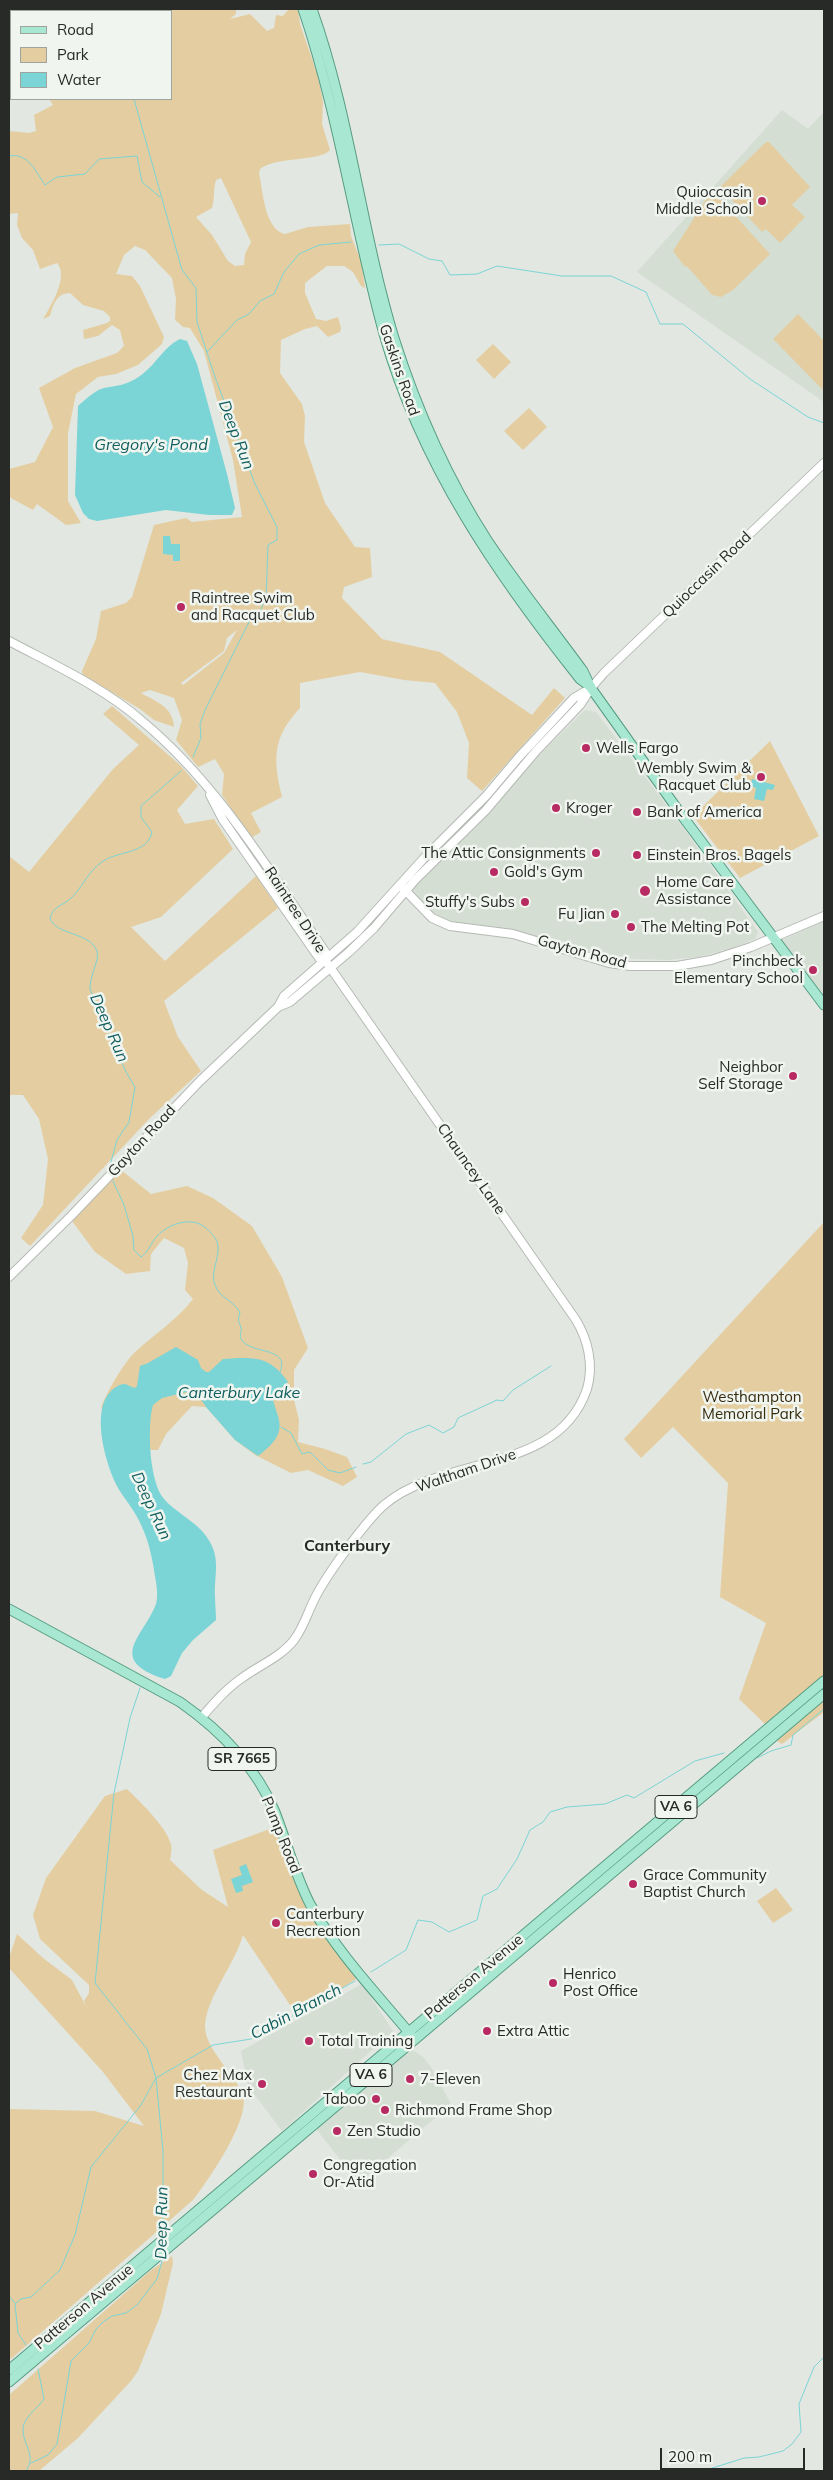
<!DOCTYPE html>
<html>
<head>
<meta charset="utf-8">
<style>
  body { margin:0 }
  #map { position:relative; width:833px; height:2480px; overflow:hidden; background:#e2e7e1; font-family:Mulish,sans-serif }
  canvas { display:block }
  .frame { position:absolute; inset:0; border:10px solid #282a28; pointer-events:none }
  .legend { position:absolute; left:10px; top:10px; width:162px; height:90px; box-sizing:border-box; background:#f0f5ef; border:1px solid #a0a49f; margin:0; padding:6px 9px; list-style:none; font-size:15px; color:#282a28 }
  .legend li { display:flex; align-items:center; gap:10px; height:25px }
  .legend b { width:25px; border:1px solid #a0a49f }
  .scale { position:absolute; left:660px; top:2448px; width:145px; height:22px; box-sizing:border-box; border:2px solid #282a28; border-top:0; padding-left:6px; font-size:15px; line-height:18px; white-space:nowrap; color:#282a28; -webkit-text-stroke:4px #f0f5ef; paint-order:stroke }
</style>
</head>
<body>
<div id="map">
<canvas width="833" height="2480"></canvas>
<div class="frame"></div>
<ul class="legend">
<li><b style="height:6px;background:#a8e8d2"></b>Road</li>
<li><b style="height:14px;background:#e4cea1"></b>Park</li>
<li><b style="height:14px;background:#7bd4d5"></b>Water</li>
</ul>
<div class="scale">200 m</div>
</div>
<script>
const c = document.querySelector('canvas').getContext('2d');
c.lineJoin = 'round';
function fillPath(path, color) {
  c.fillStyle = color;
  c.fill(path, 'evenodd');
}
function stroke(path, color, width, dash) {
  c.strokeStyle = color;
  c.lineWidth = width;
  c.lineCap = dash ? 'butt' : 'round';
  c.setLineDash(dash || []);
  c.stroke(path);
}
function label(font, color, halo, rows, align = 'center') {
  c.font = font + ' Mulish,sans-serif';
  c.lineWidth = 5;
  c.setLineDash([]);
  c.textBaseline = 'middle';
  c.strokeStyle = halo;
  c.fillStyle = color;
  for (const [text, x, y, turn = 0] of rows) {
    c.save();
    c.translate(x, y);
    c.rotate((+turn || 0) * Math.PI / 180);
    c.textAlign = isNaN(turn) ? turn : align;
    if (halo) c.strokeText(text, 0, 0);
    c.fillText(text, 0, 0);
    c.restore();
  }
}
fillPath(new Path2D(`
  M782,110L808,129L824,112V402L637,272Z
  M585,710L596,712L682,826L756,929L758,932L755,939L732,948L698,957L667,960L611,958L577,950L556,942L504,929L456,923L443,919L429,910L412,889L534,760Z
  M824,921V1000L780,941Z
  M362,1984L393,2031L282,2131L248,2086L241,2051Z
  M411,2049L423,2057L431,2067L451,2104L359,2183L313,2125Z`), '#d4ded2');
fillPath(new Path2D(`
  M80,9H236V14L230,19L250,14L267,31L274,28L276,15L283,16L289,9H298L300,24L318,76L323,102L322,124L330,150C320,162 276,156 260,169L259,173C263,190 264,229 285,234L308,227L350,224L351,236L361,261L365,288L361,286L353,272L344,266H327L305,283V293L316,319L326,321L338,317L341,328L340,332L328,337L317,326L305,329L281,340L280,373L302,404L305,416L304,442L325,503L355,547L370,548L372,577L344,587L342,598L382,639L440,652L532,715L554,688L565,698L482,791L467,778L469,743L457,712L435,683L404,680L360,672L300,683V708C272,738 273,759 282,797L251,813L261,832L251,838L222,795L224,774L215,759L198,767L176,740L182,720L174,698L150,690L141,693C157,702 173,707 174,727L154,720L140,709L83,675L82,671L96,639L101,611L126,603L132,597L154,525L186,518L192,522L242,517L233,460L204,351L190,328L183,327L175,320L176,299L172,278L145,250L135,246L124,255L116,274L132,276L140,286L164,337L162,344L138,365L116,374L98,377L76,394L68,433V501L81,523L66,525L37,504L33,510L9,497V469L35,462L53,427L39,388L75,368L117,353L124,346L120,330L112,325L98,336L84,339L83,330L107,323L110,321V317L104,311L83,305L70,293C56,293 53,306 50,316L43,319C51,306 69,276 57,263L40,269L33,250L22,238L17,225L18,213L9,214V131L29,133L36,131L34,115L53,105L49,99H171V11H81ZM221,178L251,242L245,254L244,265L235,266L228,261L212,235L196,217L212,208C215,198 213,190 216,180ZM237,630L224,653L183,685L181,683L224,651L227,638Z
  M766,142H769L810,187L792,205L805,217L780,243L766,229L762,232L720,187Z
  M712,190L770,254L733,290L721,297L712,295L687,266L685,267L673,251Z
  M798,314L824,341V391L773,339Z
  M493,344L511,362L494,379L476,360Z
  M529,408L547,427L523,450L504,431Z
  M112,706L180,765L198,786L177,810L185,824L214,819L233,849L161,917L131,927L165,961L256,876L278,908L164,1001L178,1037L201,1071L150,1118L30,1246L21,1238L43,1205L48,1159L39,1119L23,1095H9V856L29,872L113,769L139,745L103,714Z
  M770,741L819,836L740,878L693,816Z
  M121,1170L151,1194L187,1186L213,1198L252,1226L282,1277L308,1348L294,1370V1400L299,1420L298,1442L325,1449L347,1457L357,1477L343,1486L308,1470L291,1473L255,1455L235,1440L206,1407L192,1406L166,1434L158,1450H151L101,1408C106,1393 122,1366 133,1354C153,1335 176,1321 193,1299L185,1290L188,1263L184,1248L164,1238L151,1254L150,1271L126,1274L95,1252L72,1221Z
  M824,1222V1678L765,1724L739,1699L766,1623L720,1597L728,1483L673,1427L641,1458L624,1439Z
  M824,1698V1712L782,1744L777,1741Z
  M127,1789C141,1803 165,1825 171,1844C172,1849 171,1855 170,1860L202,1890L228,1907L213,1850L275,1827L287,1860L321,1930L356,1979L298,2017L243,1935C235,1964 206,1998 205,2026C205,2042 217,2055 225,2067C231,2076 240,2086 243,2096C250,2120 208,2181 193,2200L11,2359L9,2355V2109L95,2111L144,2126L103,2072L9,1968V1958L17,1934L43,1958L72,1980L87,2008L84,2001L89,1993V1985L40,1939L33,1915L46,1878L105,1796Z
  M776,1888L793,1910L773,1923L757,1901Z
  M172,2256L173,2263L161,2314L138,2371L131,2381L78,2438L39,2471H9V2395L150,2271Z`), '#e4cea1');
fillPath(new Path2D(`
  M180,339L187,341L197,364L227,474L235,508L232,515H209L166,510L97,521L89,519L83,513L75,495L78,406C86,399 94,391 104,388C116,386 126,385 137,378C154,368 163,347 180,339Z
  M163,536H170L171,544H180V561H173V555L163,554Z
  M752,779L775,785L773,790L767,789L764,801L754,799L756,788L750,786Z
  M176,1347L198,1360L201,1368L206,1372H209L223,1359C252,1357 270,1355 288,1382L273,1396C273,1403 276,1409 278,1416C284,1435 272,1445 258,1456L235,1440L206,1407L195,1390L162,1398L153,1405C147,1425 149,1482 164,1499C178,1515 201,1523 211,1544C220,1561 214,1578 215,1596C215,1604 216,1612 216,1620L193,1640L182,1653L171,1676L165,1679C105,1660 144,1636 156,1604C158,1597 157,1589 156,1582C153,1563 150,1544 142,1527C136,1512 126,1501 118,1488C106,1466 90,1411 111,1391C114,1388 119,1384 124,1384C127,1384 131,1387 135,1388L137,1386L140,1366L148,1363Z
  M246,1864L253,1882L242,1886L243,1891L236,1893L231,1879L242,1875L239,1867Z`), '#7bd4d5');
stroke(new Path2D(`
  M111,9V11
  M134,99L182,270L196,288L197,322L215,377L255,484L277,527V540L268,545L266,598L260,611L250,620L205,710L200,724L201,738L193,757
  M9,156C28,152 36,172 45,185L57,177L85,174L99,159L137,156L142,182L160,197
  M379,245L399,244L429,259L442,261L450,275L477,274L497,266L562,276H611L646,292L660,324H683L750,379L808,417L824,423
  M207,352L237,320L249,314L260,301L274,294L284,272L299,254L319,245L351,242
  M109,1169L117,1140L129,1122L135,1087L126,1072L90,989C89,977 100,960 97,951C90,932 55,935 50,918C53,907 61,906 69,900C82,889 88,871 102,862C118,850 147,855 152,832L141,817V806L181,771
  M113,1181L124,1205L133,1236L134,1250L141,1257C149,1251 151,1243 157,1236C170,1223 192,1216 206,1228C212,1234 218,1239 218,1247C219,1260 210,1273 215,1285C220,1299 235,1301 240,1313C237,1320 239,1321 241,1328C242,1332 239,1335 241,1339C250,1355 291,1346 280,1372
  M281,1427L291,1433L302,1454L310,1452L328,1470L340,1473L356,1467
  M363,1464L371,1462L406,1434L429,1425L443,1433L454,1427L458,1418L497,1400L503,1401L513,1390L551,1366
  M757,1758L771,1751L791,1745L793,1735L824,1709
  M371,1972L406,1950L418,1920L432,1922L449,1932L477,1920L483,1896L497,1889L517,1859L530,1830L543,1822L550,1812L567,1807L605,1804L627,1795L634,1798L695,1761L724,1753
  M163,2234V2151L156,2078L213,2045L251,2039L355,1981
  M9,2296L15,2303
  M26,2345L18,2333L15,2304L21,2299L31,2297L60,2270L75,2235L91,2167L141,2105L156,2078L147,2049L95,1983L114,1793L130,1718L140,1688
  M31,2463L48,2455L57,2444L71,2361L89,2343L96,2329L103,2322L112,2316L126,2313L137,2305L157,2279L163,2258
  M26,2471C37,2455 23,2446 23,2429C23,2418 38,2408 44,2399L38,2369
  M703,2471L744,2458L759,2457L783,2451L792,2444L801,2432L799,2404L814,2367L824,2357`), '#7bd4d5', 1);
const secondary = new Path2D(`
  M9,641C54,665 103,687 142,721C218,784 270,872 326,953L325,960
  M210,795L223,820L319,958L325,960
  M402,887L432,918L450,926L513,934L609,963L630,966H677L711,960L751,947L824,916
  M278,1007L290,1002L349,952L374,928L415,880L486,810L537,750L580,705L591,688L604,673L824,463
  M9,1277L71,1216L200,1081L278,1007L284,996L357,932L425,857L486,796L519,757L574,698L591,688
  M201,1718C214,1703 226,1689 242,1678C258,1666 281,1657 294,1640C304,1627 308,1611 316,1596C328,1573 365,1522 384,1505C444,1454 558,1475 587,1389C594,1365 588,1340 576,1320L325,960`);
const primary = new Path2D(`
  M303,9C339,115 354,226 384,334C421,464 497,575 580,679L591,687
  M312,9C350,115 361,230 394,338C416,407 448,479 487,540C517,585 551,627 583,671L591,688L683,817L824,1005
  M9,1609L180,1702C220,1730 256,1767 275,1812C287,1843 295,1875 310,1904C337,1952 377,1994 412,2036
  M9,2370L824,1681
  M9,2382L824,1694`);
stroke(secondary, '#b5bab4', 10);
stroke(primary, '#569c83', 11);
stroke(secondary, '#fff', 8);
stroke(primary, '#a8e8d2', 9);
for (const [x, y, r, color] of [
  [762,201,5,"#b82b62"],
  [181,607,5,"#b82b62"],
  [586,748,5,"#b82b62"],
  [761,777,5,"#b82b62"],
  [556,808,5,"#b82b62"],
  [637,812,5,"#b82b62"],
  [596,853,5,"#b82b62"],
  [637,855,5,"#b82b62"],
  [494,872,5,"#b82b62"],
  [645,891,6,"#b82b62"],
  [525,902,5,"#b82b62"],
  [615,914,5,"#b82b62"],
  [631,927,5,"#b82b62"],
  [813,970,5,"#b82b62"],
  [793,1076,5,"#b82b62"],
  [633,1884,5,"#b82b62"],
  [276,1923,5,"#b82b62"],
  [553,1983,5,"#b82b62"],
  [487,2031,5,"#b82b62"],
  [309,2041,5,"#b82b62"],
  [410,2079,5,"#b82b62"],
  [262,2084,5,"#b82b62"],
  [376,2099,5,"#b82b62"],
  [385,2110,5,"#b82b62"],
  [337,2131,5,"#b82b62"],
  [313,2174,5,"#b82b62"]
]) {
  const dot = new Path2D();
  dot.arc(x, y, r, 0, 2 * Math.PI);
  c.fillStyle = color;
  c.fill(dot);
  stroke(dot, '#f0f5ef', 2);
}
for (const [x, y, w] of [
  [242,1759,68],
  [676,1807,42],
  [371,2075,42]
]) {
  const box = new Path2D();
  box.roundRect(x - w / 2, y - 11.5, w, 23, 4);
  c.fillStyle = '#f0f5ef';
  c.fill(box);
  stroke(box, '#282a28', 1);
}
label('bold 14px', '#282a28', null, [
  ["SR 7665",242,1759],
  ["VA 6",676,1807],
  ["VA 6",371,2075]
]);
label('15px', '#282a28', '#f0f5ef', [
  ["Quioccasin",752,192,"right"],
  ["Middle School",752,209,"right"],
  ["Raintree Swim",191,598],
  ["and Racquet Club",191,615],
  ["Wells Fargo",596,748],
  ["Wembly Swim &",751,768,"right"],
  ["Racquet Club",751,785,"right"],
  ["Kroger",566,808],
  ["Bank of America",647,812],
  ["The Attic Consignments",586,853,"right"],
  ["Einstein Bros. Bagels",647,855],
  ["Gold's Gym",504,872],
  ["Home Care",656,882],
  ["Assistance",656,899],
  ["Stuffy's Subs",515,902,"right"],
  ["Fu Jian",605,914,"right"],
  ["The Melting Pot",641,927],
  ["Pinchbeck",803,961,"right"],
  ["Elementary School",803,978,"right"],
  ["Neighbor",783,1067,"right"],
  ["Self Storage",783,1084,"right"],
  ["Grace Community",643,1875],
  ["Baptist Church",643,1892],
  ["Canterbury",286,1914],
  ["Recreation",286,1931],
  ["Henrico",563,1974],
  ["Post Office",563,1991],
  ["Extra Attic",497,2031],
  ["Total Training",319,2041],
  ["Chez Max",252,2075,"right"],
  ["Restaurant",252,2092,"right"],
  ["7-Eleven",420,2079],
  ["Taboo",366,2099,"right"],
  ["Richmond Frame Shop",395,2110],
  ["Zen Studio",347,2131],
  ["Congregation",323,2165],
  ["Or-Atid",323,2182]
], 'left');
label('15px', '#282a28', '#f0f5ef', [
  ["Gaskins Road",399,370,71],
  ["Quioccasin Road",707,575,-44],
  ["Raintree Drive",295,910,57],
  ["Gayton Road",582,952,15],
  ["Gayton Road",142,1141,-47],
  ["Chauncey Lane",471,1169,55],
  ["Waltham Drive",466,1471,-19],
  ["Pump Road",281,1835,68],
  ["Patterson Avenue",474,1977,-40],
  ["Patterson Avenue",84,2307,-40]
]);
label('15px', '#372b0f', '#f0f5ef', [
  ["Westhampton",752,1397],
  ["Memorial Park",752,1414]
]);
label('italic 16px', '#115e5f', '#f0f5ef', [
  ["Deep Run",236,435,69],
  ["Gregory's Pond",151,445],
  ["Deep Run",109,1028,66],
  ["Canterbury Lake",239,1393],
  ["Deep Run",151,1506,65],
  ["Cabin Branch",296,2012,-28],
  ["Deep Run",162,2223,-89]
]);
label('bold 16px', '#282a28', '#f0f5ef', [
  ["Canterbury",347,1546]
]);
</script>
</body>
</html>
